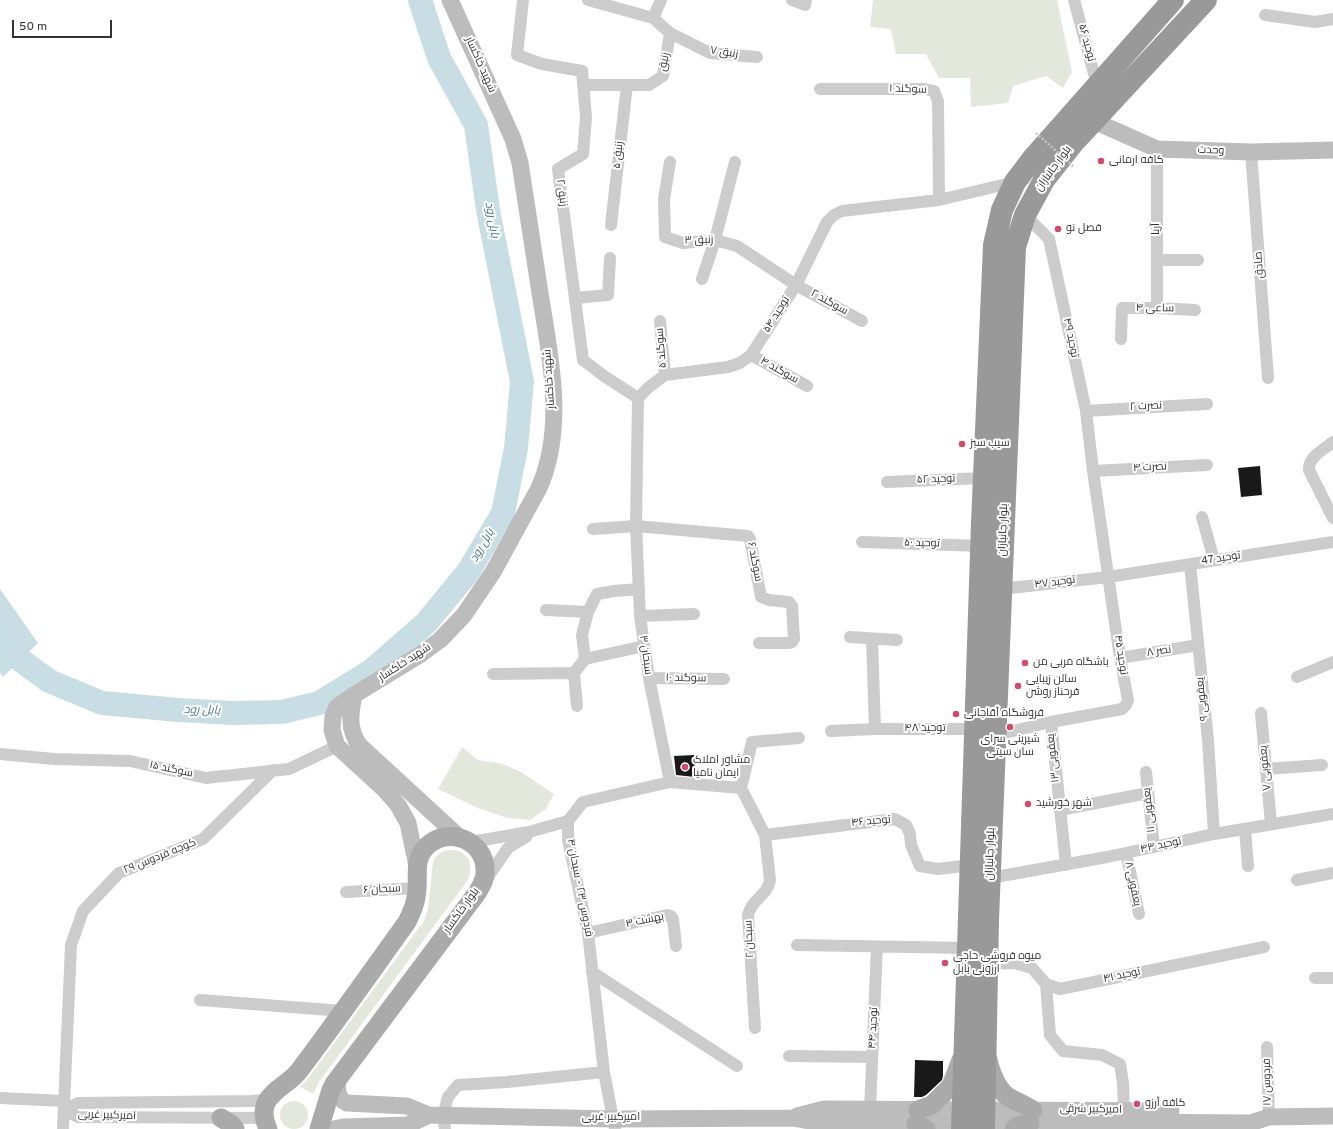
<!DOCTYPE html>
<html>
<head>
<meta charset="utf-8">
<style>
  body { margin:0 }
  #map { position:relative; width:1333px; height:1129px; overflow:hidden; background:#fff; font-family:Overpass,sans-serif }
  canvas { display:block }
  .scale { position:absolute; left:12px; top:20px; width:100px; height:18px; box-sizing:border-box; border:2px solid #323232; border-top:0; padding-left:5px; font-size:12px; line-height:14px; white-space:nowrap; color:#323232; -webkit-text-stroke:3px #fff; paint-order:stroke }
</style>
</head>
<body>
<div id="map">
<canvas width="1333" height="1129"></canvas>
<div class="scale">50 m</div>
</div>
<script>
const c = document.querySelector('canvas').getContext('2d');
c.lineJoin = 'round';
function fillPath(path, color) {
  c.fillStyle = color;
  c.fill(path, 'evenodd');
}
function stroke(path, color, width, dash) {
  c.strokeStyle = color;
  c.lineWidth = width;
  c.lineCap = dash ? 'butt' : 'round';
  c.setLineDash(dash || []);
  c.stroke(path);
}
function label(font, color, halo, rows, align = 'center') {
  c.font = font + ' Overpass,Cairo,sans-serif';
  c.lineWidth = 4;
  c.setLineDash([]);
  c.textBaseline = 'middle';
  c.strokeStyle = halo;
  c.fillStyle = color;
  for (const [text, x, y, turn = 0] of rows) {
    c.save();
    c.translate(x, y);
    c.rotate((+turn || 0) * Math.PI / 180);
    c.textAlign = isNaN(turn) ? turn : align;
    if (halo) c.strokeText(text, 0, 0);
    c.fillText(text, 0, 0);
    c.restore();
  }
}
fillPath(new Path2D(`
  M873,0H1057L1072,72L1063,88L1046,76L1013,86L1008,103L971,107L970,78H939L926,54H896L891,29L870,27Z
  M462,747L478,760L503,764L521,772L554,794L546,809L530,820L508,818L478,808L438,789Z
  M447,850C466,849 475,862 468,880L319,1082L313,1094L300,1087L306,1081L424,921L428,909L433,862C436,855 440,853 447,850Z
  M280 1115a14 14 0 1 1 28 0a14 14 0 1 1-28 0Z`), '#e3e7dc');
fillPath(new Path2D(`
  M0,589L38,643L3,677L0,673Z`), '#c8dee4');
stroke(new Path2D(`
  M0,641L7,650L49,681L102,703L178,710L233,713L282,712L319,703L371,671L426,623L468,572L503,513L516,448L522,382L488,210L476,125L439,58L420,0`), '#c8dee4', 24);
fillPath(new Path2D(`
  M1260,466L1262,495L1241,497L1238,468Z
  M694,755L695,777L676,775L674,756Z
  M915,1060L943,1061V1076L942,1080L926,1095L922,1097H914Z`), '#191919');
stroke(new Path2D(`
  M523,0L517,55L542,64L582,71L586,117L583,154L558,169L583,360L604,376L638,398
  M588,0L653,18
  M792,0L805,5L806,0
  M1074,0L1097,85
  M1265,15L1315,22L1333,19
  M670,33L710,53L757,57
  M583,85H649L663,76L670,33L653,18L661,0
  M820,89H925L934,91L938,101L939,200
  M1251,152L1268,378
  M670,162L664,199L665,237L683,243L715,240L737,246L796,285L862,321
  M611,225L627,85
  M1157,260H1198
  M702,279L715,240L735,162
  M576,298L608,295L610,258
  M1157,308V149
  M660,321L665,375
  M1121,339L1122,308H1157L1195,310
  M751,355L807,386
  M1086,411L1207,404
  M1333,442C1324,449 1308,457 1309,470L1333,518
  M1093,471L1207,465
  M887,482L984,478
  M1202,517L1214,560
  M593,529L636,526L748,536L750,539L761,597L769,600L789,602L792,606L794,639L792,642L789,643H759
  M862,542L982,546
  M1190,564L1208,740L1214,834
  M1001,589L1108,577L1333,542
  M546,610L588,612
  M640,616L694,614
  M850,637L897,640
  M872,639L875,729
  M1120,658L1198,645
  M585,659L644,646
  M493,674L574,673
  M1297,677L1333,662
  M649,678L724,679
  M577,706L574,673L585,659L582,635L588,612L597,594L614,591L639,589
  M1261,713L1271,824
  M1051,722L1066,865
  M831,731L875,729H975
  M996,735L1051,722L1122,709L1126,705L1128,700L1120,658L1093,471L1086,411L1049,239L1025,215
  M0,754L54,759L130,761L206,778L289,769L337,746
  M1266,769L1322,765
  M1146,772L1154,847
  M670,782L649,678L640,616L636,526L638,398L649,387L665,375L728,367L740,363L751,355L796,285L827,222L834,215L842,211L939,200L1015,182
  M741,788L752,742L799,738
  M1060,810L1148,793
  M1245,829L1248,866
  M529,832L568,821
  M765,835L895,819L906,825L910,834L911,845L920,866L938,869L971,865
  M471,842L529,832L526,837L508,848L485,881
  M1126,853L1139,914
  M990,878L1107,857L1214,834L1333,814
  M1297,880L1333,873
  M346,892L417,888
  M588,933L667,915L671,916L673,919L676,946
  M797,945L968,948
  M987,964L1014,963L1032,968L1046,984L1060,989L1264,947
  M592,972L737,1066
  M1315,978H1333
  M1046,984L1050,1035L1063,1051L1102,1055L1120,1064L1123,1083L1124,1110
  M200,1000L343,1011
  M1267,1047L1269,1117
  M789,1056L872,1057
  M0,1098L64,1101
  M870,1109L877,947
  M264,1118L78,1117L64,1110L78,1103L252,1101L261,1100L271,1095
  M63,1129L71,945L83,911L119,873L203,839L273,770
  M445,1129L443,1115L448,1097L458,1085L507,1082L604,1072
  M615,1129L604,1072L588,933L568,840V821L583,802L670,782L741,788L765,835L770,880C767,897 752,898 748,915L755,1028`), '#ccc', 12);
stroke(new Path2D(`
  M1094,121L1157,149L1251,152L1333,150
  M354,695L421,654L440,640L464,615L493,572L539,488C566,427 550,356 540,293C533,250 527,206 520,163L513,139L450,0
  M417,866L408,823L398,805L384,789L337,746L332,730L333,716L337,707L354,695C350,715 348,728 359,745L458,836
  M429,1115L613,1119L793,1118L826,1124L868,1125L1113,1122L1250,1123L1269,1117L1333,1116
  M797,1116L824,1109L1171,1111
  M334,1129L343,1127L408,1125L429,1115L407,1106L347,1103C337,1099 337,1090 338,1080`), '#bcbcbc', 17);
stroke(new Path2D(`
  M987,1056C990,1069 995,1087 1007,1096C1015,1101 1025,1105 1033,1110
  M918,1110L932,1105L951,1086L961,1060
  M221,1118L231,1124L235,1129
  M916,1124L926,1129
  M268,1129C264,1120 262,1112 266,1103C273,1089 290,1083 299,1071C336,1022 371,972 407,922C411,914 415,906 416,897C420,880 412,861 426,847C447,825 485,840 485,870C486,879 481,886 477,893L334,1084L331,1090L319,1129
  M1014,1129L1018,1126L1030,1123`), '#aaa', 19);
stroke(new Path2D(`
  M962,1129L982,523L994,245L1002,210L1015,182L1034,157L1173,0
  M984,1129L988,920L1015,247L1025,215L1044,180L1074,142L1206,0`), '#999', 22);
stroke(new Path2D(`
  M1036,133L1074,167`), '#c6c6c6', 2.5, [2, 2]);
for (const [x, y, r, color] of [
  [1101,161,4,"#d24a6c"],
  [1058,229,4,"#d24a6c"],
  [962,444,4,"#d24a6c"],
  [1025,663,4,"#d24a6c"],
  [1018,686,4,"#d24a6c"],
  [956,714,4,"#d24a6c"],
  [1010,727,4,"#d24a6c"],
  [685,767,4,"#d24a6c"],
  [1028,804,4,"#d24a6c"],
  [945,963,4,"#d24a6c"],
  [1137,1104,4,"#d24a6c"]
]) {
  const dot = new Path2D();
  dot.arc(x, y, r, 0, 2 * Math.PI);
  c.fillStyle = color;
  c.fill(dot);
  stroke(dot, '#fff', 1.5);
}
label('11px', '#323232', '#fff', [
  ["توحید ۵۶",1086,43,75],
  ["زنبق ۷",724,53,9],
  ["زنبق",665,62,-79],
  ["شهید خاکسار",480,65,66],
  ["سوگند ۱",908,90,2],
  ["وحدت",1211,151,2],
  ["زنبق ۵",619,155,-84],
  ["بلوار جانبازان",1054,169,-54],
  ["زنبق ۲",561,193,82],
  ["آریا",1157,229,-90],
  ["زنبق ۳",699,241,-1],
  ["صادق",1260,265,-94],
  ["سوگند ۲",829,303,29],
  ["ساعی ۴",1155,309,1],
  ["توحید ۵۴",777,315,-58],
  ["توحید ۴۹",1070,338,78],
  ["سوگند ۵",662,348,-95],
  ["سوگند ۴",779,371,29],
  ["شهید خاکسار",550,379,-94],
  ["نصرت ۲",1146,407,-3],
  ["نصرت ۴",1150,468,-3],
  ["توحید ۵۲",936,480,-2],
  ["بلوار جانبازان",1004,530,-88],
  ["توحید ۵۰",922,544,1],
  ["توحید 47",1221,559,-9],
  ["سوگند ۶",754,562,79],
  ["توحید ۴۷",1055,583,-7],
  ["نصر ۸",1159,652,-9],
  ["سبحان ۳",645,655,82],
  ["توحید ۴۵",1120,655,81],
  ["شهید خاکسار",405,663,-33],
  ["سوگند ۱۰",686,679,1],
  ["یعقوبی ۹",1203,699,-96],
  ["توحید ۴۸",925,729],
  ["یعقوبی ۱۳",1054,758,-96],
  ["یعقوبی ۷",1266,768,-95],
  ["سوگند ۱۵",171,770,12],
  ["یعقوبی ۱۱",1150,810,-96],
  ["توحید ۴۶",871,822,-5],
  ["توحید ۴۳",1161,846,-12],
  ["بلوار جانبازان",991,854,-88],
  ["کوچه فردوس ۲۹",160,857,-22],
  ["یعقوبی ۸",1132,884,78],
  ["فردوس ۲۳ - سبحان ۴",579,888,79],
  ["سبحان ۶",382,890,-3],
  ["بلوار خاکسار",462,911,-54],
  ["بهشت ۳",645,921,-12],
  ["سبحان ۲",750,939,-93],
  ["توحید ۴۱",1122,976,-12],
  ["توحید ۴۴",874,1028,-87],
  ["فردوس ۱۷",1268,1082,-91],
  ["امیرکبیر شرقی",1091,1110,1],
  ["امیرکبیر غربی",107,1116,2],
  ["امیرکبیر غربی",611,1118]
]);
label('11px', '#323232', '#fff', [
  ["کافه ارمانی",1109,161],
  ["فصل نو",1066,229],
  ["سیب سبز",970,444],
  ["باشگاه مربی من",1033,663],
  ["سالن زیبایی",1026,680],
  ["فرحناز روشن",1026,693],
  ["فروشگاه آقاجانی",964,714],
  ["شیرینی سرای",1010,740,"center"],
  ["سان سیتی",1010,753,"center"],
  ["مشاور املاک",693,761],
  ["ایمان نامیا",693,774],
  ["شهر خورشید",1036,804],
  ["میوه فروشی حاجی",953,957],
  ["ارزونی بابل",953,970],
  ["کافه آرزو",1145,1104]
], 'left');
label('italic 12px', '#487d8b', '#fff', [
  ["بابل رود",491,220,80],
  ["بابل رود",483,546,-60],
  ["بابل رود",202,711,1]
]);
</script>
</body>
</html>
